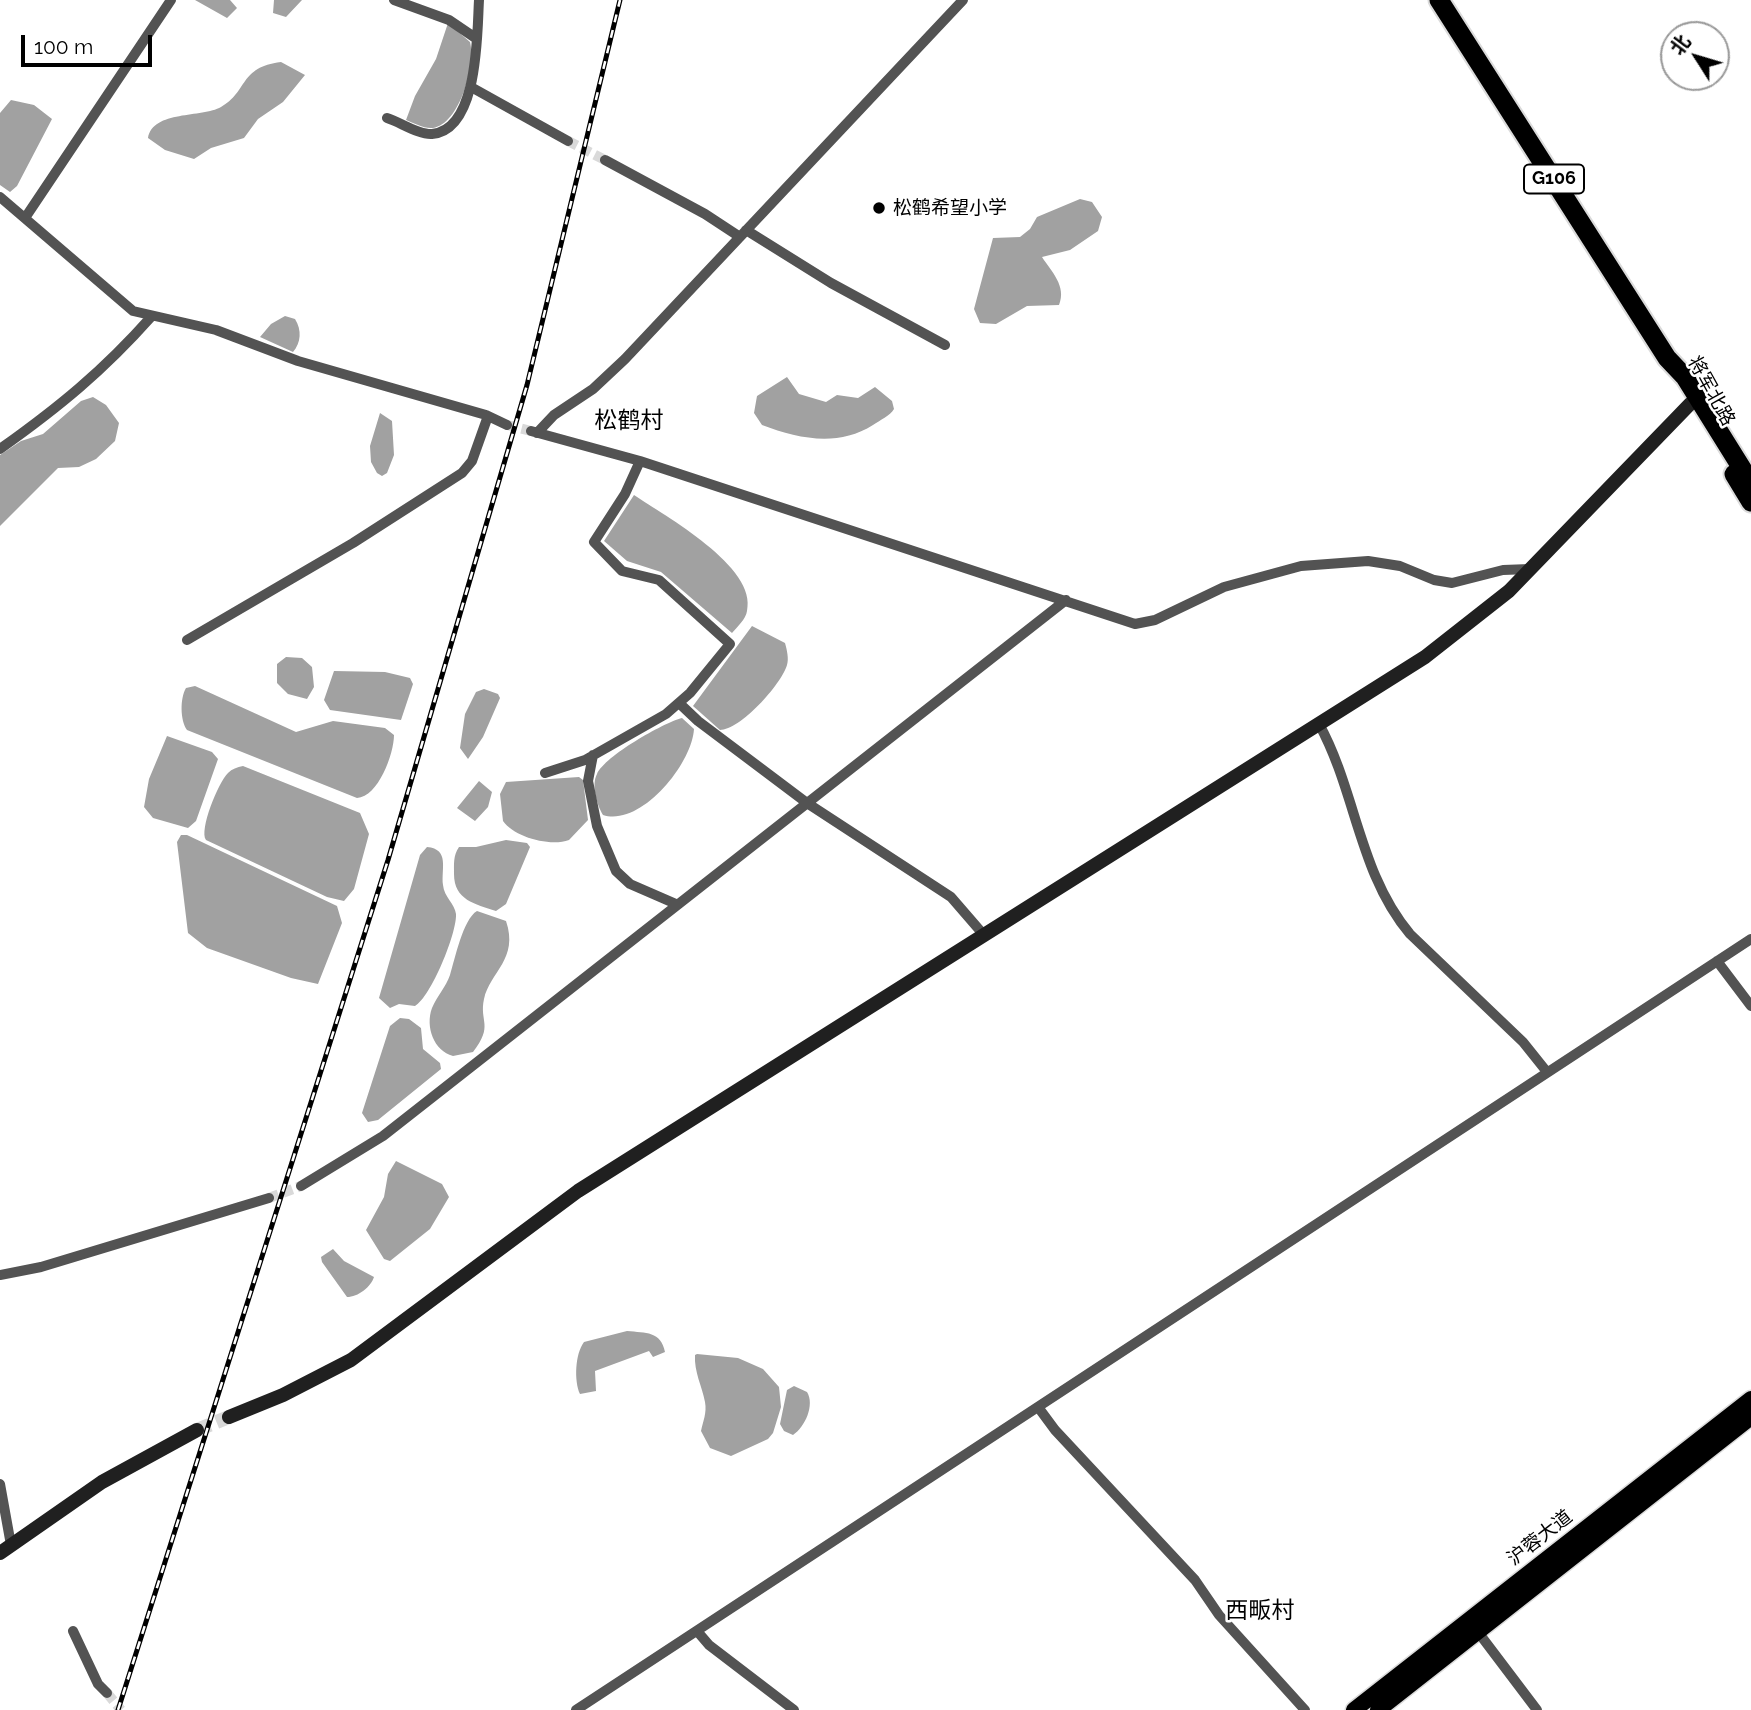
<!DOCTYPE html>
<html>
<head>
<meta charset="utf-8">
<style>
  body { margin:0 }
  #map { position:relative; width:1751px; height:1710px; overflow:hidden; background:#fff; font-family:Raleway,"Noto Sans SC",sans-serif }
  canvas { display:block }
  .north { position:absolute; left:1660px; top:21px; width:70px; height:70px; box-sizing:border-box; background:#fff; border:2px solid #999; border-radius:50%; rotate:307deg; font-size:19px; font-weight:700; line-height:28px; text-align:center; color:#000 }
  .north::after { content:''; display:block; margin:auto; width:24px; height:32px; background:#000; clip-path:polygon(50% 0,100% 100%,50% 72%,0 100%) }
  .scale { position:absolute; left:21px; top:35px; width:131px; height:32px; box-sizing:border-box; border:4px solid #000; border-top:0; padding-left:9px; font-size:21px; line-height:24px; white-space:nowrap; color:#000; -webkit-text-stroke:5px #fff; paint-order:stroke }
</style>
</head>
<body>
<div id="map">
<canvas width="1751" height="1710"></canvas>
<div class="north">北</div>
<div class="scale">100 m</div>
</div>
<script>
const c = document.querySelector('canvas').getContext('2d');
c.lineJoin = 'round';
function fillPath(path, color) {
  c.fillStyle = color;
  c.fill(path, 'evenodd');
}
function stroke(path, color, width, dash) {
  c.strokeStyle = color;
  c.lineWidth = width;
  c.lineCap = dash ? 'butt' : 'round';
  c.setLineDash(dash || []);
  c.stroke(path);
}
function label(font, color, halo, rows, align = 'center') {
  c.font = font + ' Raleway,"Noto Sans SC",sans-serif';
  c.lineWidth = 5;
  c.setLineDash([]);
  c.textBaseline = 'middle';
  c.strokeStyle = halo;
  c.fillStyle = color;
  for (const [text, x, y, turn = 0] of rows) {
    c.save();
    c.translate(x, y);
    c.rotate((+turn || 0) * Math.PI / 180);
    c.textAlign = isNaN(turn) ? turn : align;
    if (halo) c.strokeText(text, 0, 0);
    c.fillText(text, 0, 0);
    c.restore();
  }
}
fillPath(new Path2D(`
  M195,0H230L237,8L227,18Z
  M274,0H302L286,17L273,13Z
  M448,23L470,42C476,64 460,124 433,128C424,129 414,123 406,120L415,96L436,59Z
  M281,62L305,75L283,102L258,119L244,138L211,148L194,159L165,150L148,138C153,110 202,118 221,107C248,92 239,67 281,62Z
  M11,100L34,105L52,119L17,186L10,192L0,185V113Z
  M1080,199L1092,202L1102,217L1098,231L1070,250L1042,257C1051,271 1067,286 1059,305L1027,306L996,324L980,323L974,309L993,238L1020,237L1030,229L1037,217Z
  M285,316L295,319C302,330 301,343 293,352L260,337L271,324Z
  M787,377L799,394L826,402L837,395L858,398L875,387L892,401L894,409C890,416 880,420 873,425C838,447 799,439 762,425L754,413L757,396Z
  M93,397L106,405L119,423L115,441L96,459L79,467L58,468L0,526V455L21,441L43,434L81,401Z
  M380,413L392,421L394,455L387,473L382,476L377,473L371,462L370,446Z
  M634,495C665,516 758,567 747,611C746,619 737,627 732,633L661,572L627,561L604,541Z
  M752,626L785,643C787,650 789,659 787,665C781,685 740,730 720,730L693,706Z
  M286,657L302,658L312,667L314,687L307,699L288,694L277,683V664Z
  M334,671L385,672L410,678L413,684L401,720L330,710L324,700Z
  M195,686L296,732L333,721L385,728L394,735C394,754 378,797 357,798L187,730C180,720 180,698 186,688Z
  M484,689L498,694L500,698L483,737L468,759L460,748L465,714L476,692Z
  M682,718L694,729C692,764 641,827 603,815C597,805 591,785 597,774C605,756 663,723 682,718Z
  M167,736L212,752L218,759L196,821L188,828L153,818L144,807L149,779Z
  M243,766L360,813L369,834L354,889L344,901L327,897L206,840C199,830 218,783 228,773C232,769 237,767 243,766Z
  M579,777L583,780L588,820L569,840C550,847 514,837 503,821L500,794L506,782Z
  M479,781L492,792L488,807L475,821L457,808Z
  M181,835H187L337,906L342,923L318,984L291,978L207,948L188,933L177,842Z
  M506,840L527,843L530,847L506,904L496,911C475,904 454,900 454,874C454,864 453,856 459,847H476Z
  M427,847C450,849 441,869 443,885C444,897 455,904 456,914C457,933 431,997 415,1006L399,1004L390,1008L379,998L420,855Z
  M477,911L506,921C519,959 490,972 484,999C479,1022 494,1025 473,1052L453,1056C434,1051 425,1027 432,1008C437,996 446,987 450,975C455,959 463,919 477,911Z
  M400,1018L409,1019L421,1028L423,1049L440,1063L441,1069L378,1120L368,1122L362,1113L390,1026Z
  M396,1161L442,1184L449,1197L430,1229L390,1261L384,1259L366,1230L384,1197L388,1174Z
  M333,1249L344,1261L374,1277C371,1287 358,1297 347,1297L322,1262L321,1257Z
  M627,1331C646,1333 661,1331 665,1352L653,1357L649,1351L595,1371L596,1391L580,1394C574,1381 575,1354 584,1342Z
  M697,1354L738,1358L763,1369L779,1387L781,1407L773,1433L768,1439L731,1456L710,1448L701,1431C703,1421 707,1413 705,1402C702,1386 694,1372 695,1355Z
  M794,1386L807,1392C815,1405 805,1427 793,1435L784,1431L780,1424L787,1390Z`), '#a1a1a1');
stroke(new Path2D(`
  M568,141L605,160
  M507,425L531,431
  M269,1198L301,1186
  M107,1693L121,1710`), '#d9d9d9', 10, [10, 5]);
stroke(new Path2D(`
  M197,1430L229,1417`), '#d9d9d9', 14, [14, 7]);
const primary = new Path2D(`
  M1354,1710L1751,1399
  M1378,1710L1751,1417`);
const highway = new Path2D(`
  M1439,0L1667,358L1685,377L1751,483
  M1734,474L1751,502`);
stroke(primary, '#dbdbdb', 19);
stroke(highway, '#dbdbdb', 23);
stroke(new Path2D(`
  M394,0L449,20L477,39
  M471,87L568,141
  M387,118C400,122 419,135 432,134C479,130 477,32 479,0
  M605,160L705,214L740,237
  M0,197L133,311L216,330L298,361L486,415L507,425
  M25,218L171,0
  M746,230L831,283L945,345
  M531,431L640,461L1135,624L1155,620L1224,587L1301,566L1368,561L1400,566L1434,580L1452,583L1503,570L1530,569
  M537,433L554,415L593,389L625,359L963,0
  M0,449C59,407 103,371 151,317
  M187,640L353,543L462,473L472,461L488,416
  M679,703L698,721L807,803L951,897L983,934
  M1319,724C1356,791 1359,874 1410,934L1523,1042L1547,1072
  M593,755L588,781L597,826L616,871L630,884L676,904
  M545,773L585,760L666,714L690,693L730,644L659,580L622,571L594,542L625,494L640,461
  M1717,961L1751,1006
  M301,1186L383,1136L1066,600
  M0,1275L41,1267L269,1198
  M1038,1407L1055,1430L1195,1580L1219,1615L1305,1710
  M0,1484L11,1545
  M73,1631L98,1684L107,1693
  M697,1631L709,1645L794,1710
  M1478,1632L1537,1710
  M576,1710L1751,939`), '#535353', 10);
stroke(new Path2D(`
  M229,1417L283,1395L351,1360L578,1191L1425,657L1509,591L1690,404
  M0,1553L102,1482L197,1430`), '#202020', 14);
stroke(primary, '#000', 16);
stroke(highway, '#000', 19);
const rail = new Path2D(`
  M118,1710L388,860L527,385L620,0`);
stroke(rail, '#000', 5);
stroke(rail, '#fff', 2.5, [8]);
for (const [x, y, r, color] of [
  [879,208,7,"#000"]
]) {
  const dot = new Path2D();
  dot.arc(x, y, r, 0, 2 * Math.PI);
  c.fillStyle = color;
  c.fill(dot);
  stroke(dot, '#fff', 2.5);
}
for (const [x, y, w] of [
  [1554,179,60]
]) {
  const box = new Path2D();
  box.roundRect(x - w / 2, y - 14.5, w, 29, 5);
  c.fillStyle = '#fff';
  c.fill(box);
  stroke(box, '#000', 2);
}
label('bold 18px', '#000', null, [
  ["G106",1554,179]
]);
label('19px', '#000', '#fff', [
  ["松鹤希望小学",893,208]
], 'left');
label('19px', '#000', '#fff', [
  ["将军北路",1711,391,61],
  ["沪蓉大道",1540,1538,-38]
]);
label('23px', '#000', '#fff', [
  ["松鹤村",629,421],
  ["西畈村",1260,1611]
]);
</script>
</body>
</html>
